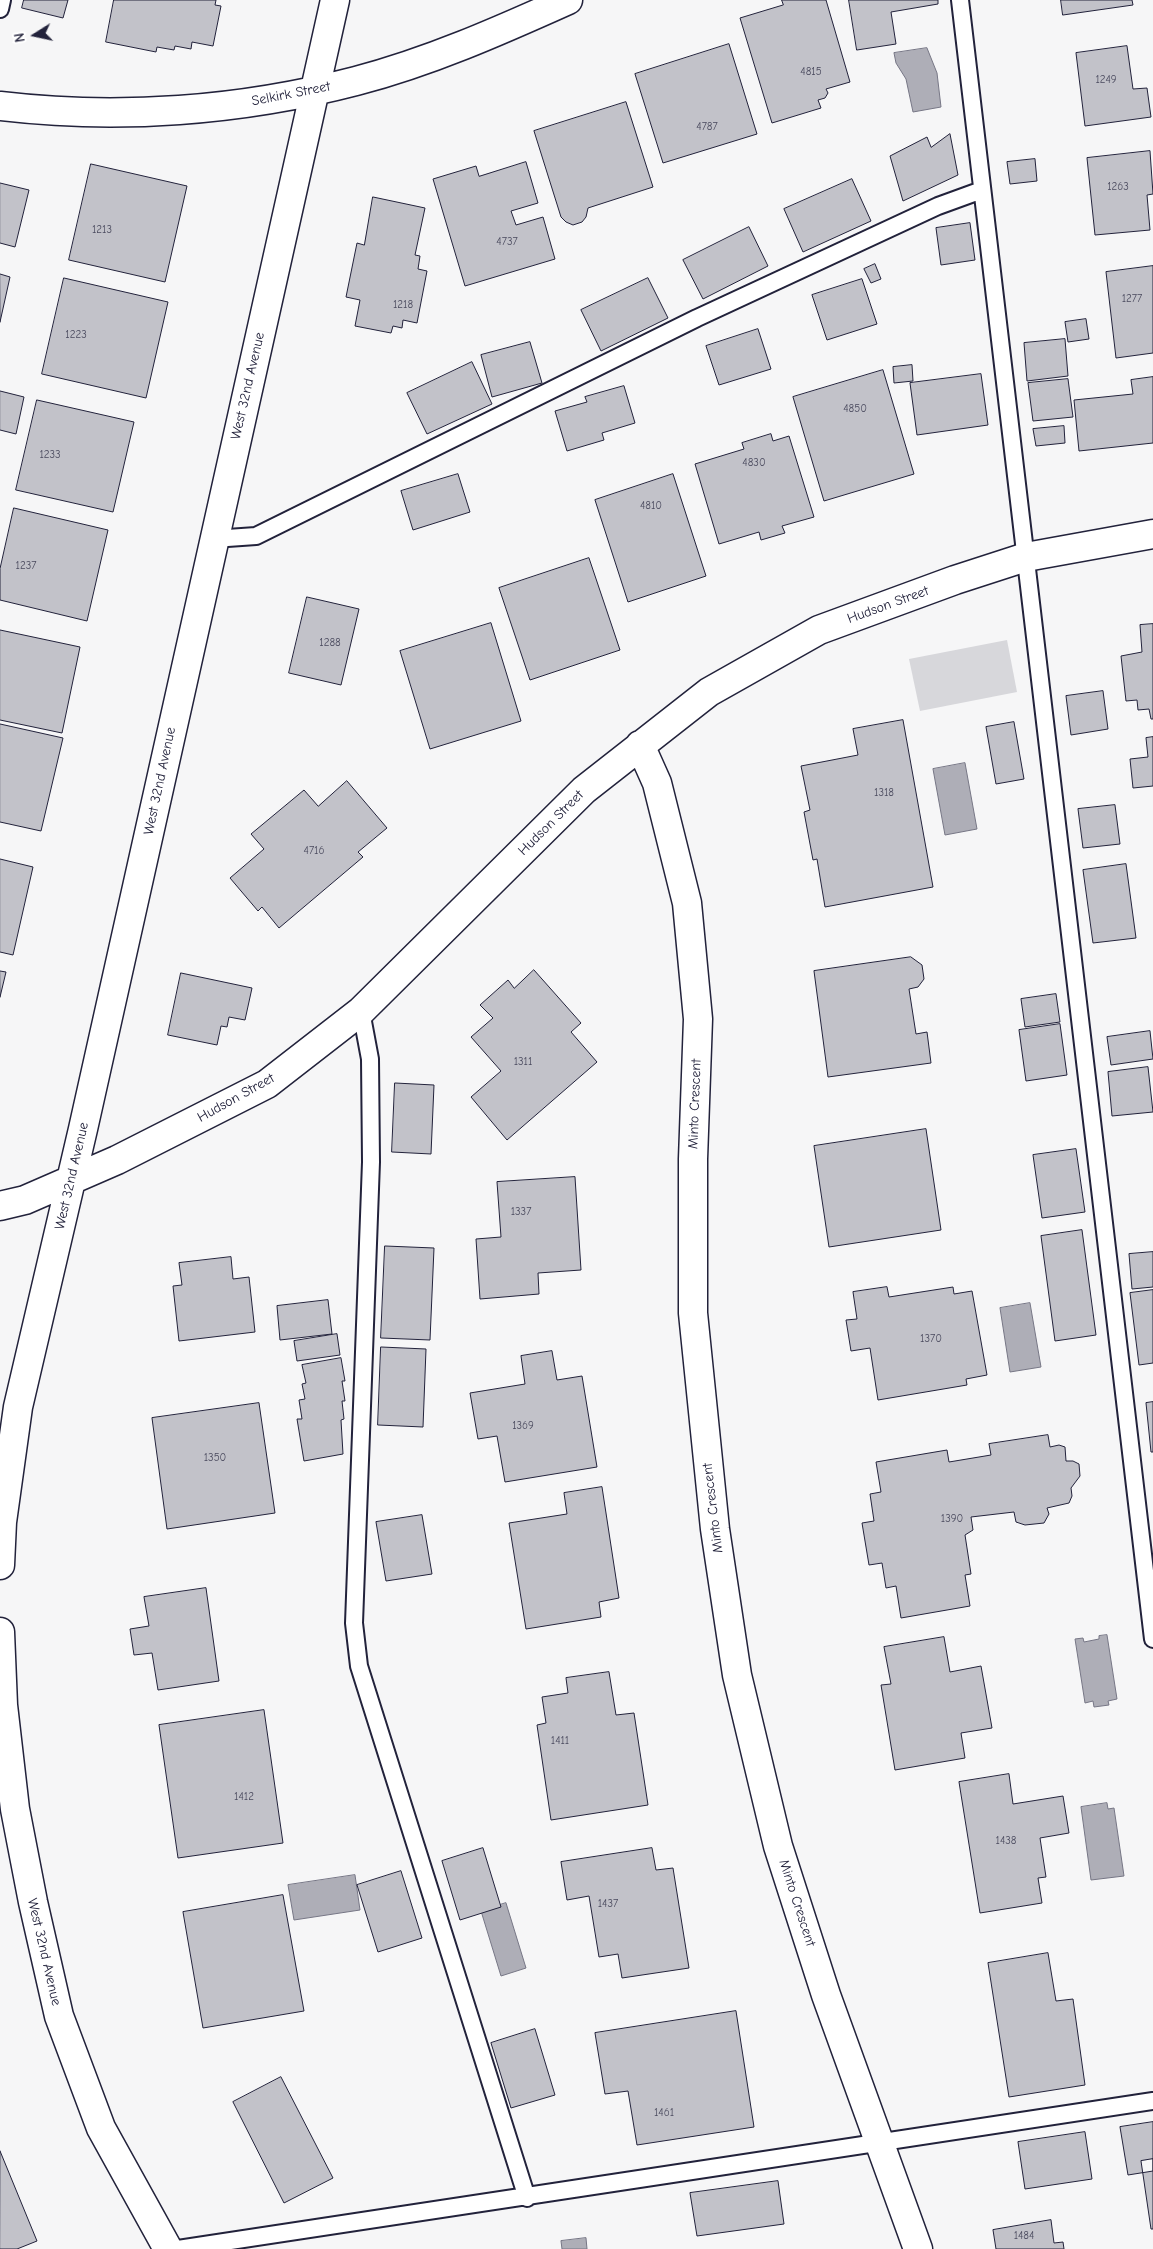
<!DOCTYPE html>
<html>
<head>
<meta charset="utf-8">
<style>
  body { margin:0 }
  #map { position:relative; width:1153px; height:2249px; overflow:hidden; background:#f6f6f7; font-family:"Comic Neue",sans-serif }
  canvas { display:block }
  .north { position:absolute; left:10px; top:10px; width:50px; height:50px; -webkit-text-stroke:4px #fff; paint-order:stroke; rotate:260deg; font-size:14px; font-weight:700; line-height:20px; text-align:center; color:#22223b }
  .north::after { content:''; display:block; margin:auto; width:18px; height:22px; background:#22223b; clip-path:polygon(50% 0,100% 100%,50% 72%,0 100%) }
</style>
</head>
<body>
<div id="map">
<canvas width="1153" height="2249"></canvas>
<div class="north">N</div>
</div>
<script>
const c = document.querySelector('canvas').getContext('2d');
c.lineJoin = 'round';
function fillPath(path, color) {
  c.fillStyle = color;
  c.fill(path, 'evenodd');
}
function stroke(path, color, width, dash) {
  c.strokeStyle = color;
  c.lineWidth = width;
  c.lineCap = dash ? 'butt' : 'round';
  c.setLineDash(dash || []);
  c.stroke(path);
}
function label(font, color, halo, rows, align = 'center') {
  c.font = font + ' "Comic Neue",sans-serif';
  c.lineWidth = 4.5;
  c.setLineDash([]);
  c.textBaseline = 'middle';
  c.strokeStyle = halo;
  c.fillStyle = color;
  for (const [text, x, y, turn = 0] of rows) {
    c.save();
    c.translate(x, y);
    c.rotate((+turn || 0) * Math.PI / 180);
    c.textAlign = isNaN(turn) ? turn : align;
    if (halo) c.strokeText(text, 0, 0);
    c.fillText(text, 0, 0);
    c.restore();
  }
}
fillPath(new Path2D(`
  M1007,640L1017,692L920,711L909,659Z`), '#d7d7db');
const water = new Path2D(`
  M927,48L937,73L941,107L913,112L906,79L896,63L894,53Z
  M965,763L977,829L945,835L933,769Z
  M1030,1303L1041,1367L1010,1372L1000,1308Z
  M1107,1635L1117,1699L1108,1701L1109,1705L1094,1707L1093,1701L1085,1703L1075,1639L1083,1638L1084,1642L1099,1639V1636Z
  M1107,1803L1108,1809L1114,1808L1124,1876L1091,1880L1081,1807Z
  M355,1875L360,1910L294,1920L288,1885Z
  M506,1903L526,1968L501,1976L481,1911Z
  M586,2238L587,2249H562L561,2241Z`);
fillPath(water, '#aeaeb7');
stroke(water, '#767685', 1);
const building = new Path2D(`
  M24,0H68L63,18L22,8Z
  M114,0H216L215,5L221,6L213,46L192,42L191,49L175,46L174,50L157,47L156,52L106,42Z
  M782,0H826L850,82L826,89L828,93L825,98L818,100L821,108L772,123L740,18L783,5Z
  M849,0H938V4L891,12L896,44L857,50Z
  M1061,0H1132L1133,5L1063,15Z
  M729,44L757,134L663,163L635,74Z
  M1127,46L1133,89L1147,88L1151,117L1085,126L1076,53Z
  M626,102L653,187L588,208L586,217L582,222L573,225L566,222L561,217L534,131Z
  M950,134L958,175L903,201L890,156L927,137L931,147Z
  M1150,151L1153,194L1147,195L1150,230L1095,235L1087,158Z
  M1035,159L1037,181L1010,184L1007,162Z
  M526,162L538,203L511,211L516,225L543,217L555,259L465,286L433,179L476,166L479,176Z
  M91,164L187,186L165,282L69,260Z
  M852,179L871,221L803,252L784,209Z
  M0,183L29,190L15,247L0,243Z
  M373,197L425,208L415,255L420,256L418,269L427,271L417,323L403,320L402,328L393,326L391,333L355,326L360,300L346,297L357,243L364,245Z
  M970,223L975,260L941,265L936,228Z
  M749,227L768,266L703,299L683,260Z
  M875,264L881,279L871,283L864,269Z
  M1153,266V353L1116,358L1106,272Z
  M0,274L10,277L0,322Z
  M64,278L168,302L146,398L42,374Z
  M648,278L668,318L601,351L581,310Z
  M862,279L877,324L827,340L812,295Z
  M1086,319L1089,339L1068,342L1065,322Z
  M758,329L771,369L719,385L706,346Z
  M1065,339L1068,376L1027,381L1024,343Z
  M530,342L542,383L492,397L481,355Z
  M472,362L492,404L427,434L407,393Z
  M912,365L913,381L894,383L893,367Z
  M883,370L914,474L824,501L793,397Z
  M981,374L988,425L917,435L910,383Z
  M1153,377V443L1079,451L1074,400L1133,394L1131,380Z
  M1068,379L1073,417L1033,421L1028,383Z
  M624,386L635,423L602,433L604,440L567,451L555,411L587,402L585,397Z
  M0,391L24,397L16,434L0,430Z
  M37,400L134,422L113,512L16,490Z
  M1064,426L1065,443L1036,446L1033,429Z
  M771,434L773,441L789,436L814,517L782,526L785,533L761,540L759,532L719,544L695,464L744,449L742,443Z
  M458,474L470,512L413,530L401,491Z
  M673,474L706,576L628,602L595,500Z
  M14,508L108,530L87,621L0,600V569Z
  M589,558L620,650L530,680L499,588Z
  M307,597L359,609L341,685L289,673Z
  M491,623L521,721L430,749L400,651Z
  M1153,624V719H1151L1149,709L1138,710L1137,700L1126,701L1121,656L1142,652L1140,625Z
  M0,630L80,647L62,733L0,720Z
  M1103,691L1108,729L1071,735L1066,696Z
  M903,720L933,887L825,907L817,859L813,860L804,812L810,810L801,766L858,755L853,729Z
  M1014,722L1024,779L996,784L986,727Z
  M0,724L63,738L41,831L0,822Z
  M1153,737V786L1133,788L1130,759L1148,757L1146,738Z
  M347,781L387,828L358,852L363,857L279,928L262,907L258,911L230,878L264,849L251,834L304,790L318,806Z
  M1115,805L1120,844L1083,848L1078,809Z
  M0,859L33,867L13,955L0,952Z
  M1126,864L1136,938L1093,943L1083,870Z
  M911,957L922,965L924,979L918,987L909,989L916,1034L927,1032L931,1063L828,1077L814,971Z
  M534,970L581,1023L571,1032L597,1062L507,1140L471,1097L501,1071L471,1037L493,1018L480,1005L508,980L514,988Z
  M0,971L6,972L0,997Z
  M181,973L252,988L245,1020L229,1017L227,1027L221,1026L217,1045L168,1035Z
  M1056,994L1060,1022L1025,1027L1021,999Z
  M1060,1024L1067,1075L1026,1081L1019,1030Z
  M1150,1031L1153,1059L1111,1065L1107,1037Z
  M1148,1067L1153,1112L1112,1116L1108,1072Z
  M395,1083L434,1085L431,1154L392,1152Z
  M926,1129L941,1230L829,1247L814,1146Z
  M1076,1149L1085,1212L1042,1218L1033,1155Z
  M575,1177L581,1270L538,1273L539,1294L480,1299L476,1239L501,1237L497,1182Z
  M1082,1230L1096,1335L1055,1341L1041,1236Z
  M385,1246L434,1248L430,1340L381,1338Z
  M1153,1252V1287L1132,1289L1129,1254Z
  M231,1257L233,1279L249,1277L255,1332L179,1341L173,1286L182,1285L179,1263Z
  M887,1287L889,1297L953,1287L954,1294L972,1291L987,1375L966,1379L967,1385L878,1400L870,1348L851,1351L846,1320L857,1319L853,1292Z
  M1153,1290V1363L1139,1365L1130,1293Z
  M328,1300L332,1334L280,1340L277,1306Z
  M337,1334L340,1355L297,1361L294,1341Z
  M381,1347L426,1349L423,1427L378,1425Z
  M552,1351L557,1380L582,1376L597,1467L505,1482L497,1436L478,1439L470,1393L525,1384L521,1356Z
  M341,1358L345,1381H342L345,1401H342L344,1419L341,1420L343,1454L304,1461L297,1419H302L299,1400L305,1399L302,1384L306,1383L302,1365Z
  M1153,1402V1452H1151L1146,1403Z
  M259,1403L275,1513L167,1529L152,1418Z
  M1048,1435L1050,1447L1059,1445L1065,1447L1066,1461H1073L1079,1464L1080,1476L1071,1488L1072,1496L1069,1503L1047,1508L1049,1514L1044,1523L1025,1525L1016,1522L1014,1512L971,1517L973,1530L965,1535L971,1574L965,1575L970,1606L901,1618L896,1586L886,1588L882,1563L869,1565L862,1523L874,1521L870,1494L881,1492L876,1462L947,1450L949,1462L991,1455L989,1444Z
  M602,1487L619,1598L599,1602L601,1617L526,1629L509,1523L567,1514L564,1493Z
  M422,1515L432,1574L386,1581L376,1522Z
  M206,1588L219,1681L158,1690L152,1653L134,1655L130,1629L149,1626L144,1597Z
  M944,1637L950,1672L981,1666L992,1728L961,1733L965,1758L895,1770L881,1685L891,1684L884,1647Z
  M609,1672L616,1715L634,1713L648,1805L551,1820L537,1725L546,1723L542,1697L568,1693L566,1678Z
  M264,1710L283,1843L178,1858L159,1725Z
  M1009,1774L1013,1804L1063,1796L1069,1833L1040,1838L1046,1877L1038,1878L1042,1903L980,1913L959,1782Z
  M483,1848L501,1907L460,1920L442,1861Z
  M652,1848L656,1870L673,1868L689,1968L622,1978L618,1954L599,1957L589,1896L567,1900L561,1862Z
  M401,1871L422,1938L378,1952L357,1885Z
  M283,1895L304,2011L203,2028L183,1912Z
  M1048,1953L1056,2001L1073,1999L1085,2085L1009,2097L988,1963Z
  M736,2011L754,2127L637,2145L628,2091L605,2094L595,2033Z
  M535,2029L555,2095L511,2108L491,2043Z
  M281,2077L333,2178L284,2203L233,2102Z
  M1153,2122V2171L1128,2175L1120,2127Z
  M1085,2132L1092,2179L1025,2189L1018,2142Z
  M0,2151L37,2241L17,2249H0Z
  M1153,2159V2229H1151L1141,2161Z
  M778,2181L784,2224L697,2236L690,2193Z
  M1051,2220L1054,2243L1063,2242L1064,2249H996L993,2230Z`);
fillPath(building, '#c2c2c9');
stroke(building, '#22223b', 1);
const lane = new Path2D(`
  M960,0L1153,1639
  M0,9L2,0
  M213,539L256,536L697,318L938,206L982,190
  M361,1011L370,1059L371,1162L354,1623L359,1666L527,2198
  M178,2249C503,2201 828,2149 1153,2101`);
const street = new Path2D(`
  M0,106C118,120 241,111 356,81C429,62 499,31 568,0
  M640,745L657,783L687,903L698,1019L693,1159V1313L715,1529L737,1675L778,1846L826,1995L918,2249
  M0,1206L25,1200L117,1160L267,1084L361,1011L584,790L709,692L819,630L955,580L1026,557L1153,534
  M0,1565L2,1522L18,1407L83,1129L335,0
  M0,1632L3,1705L15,1809L33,1902L59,2016L101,2128L168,2249`);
stroke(lane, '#22223b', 20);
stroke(street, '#22223b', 31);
stroke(lane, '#fff', 16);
stroke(street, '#fff', 28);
label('11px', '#4a4a5e', null, [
  ["4815",811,72],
  ["1249",1106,80],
  ["4787",707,127],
  ["1263",1118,187],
  ["1213",102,230],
  ["4737",507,242],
  ["1277",1132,299],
  ["1218",403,305],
  ["1223",76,335],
  ["4850",855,409],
  ["1233",50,455],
  ["4830",754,463],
  ["4810",651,506],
  ["1237",26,566],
  ["1288",330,643],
  ["1318",884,793],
  ["4716",314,851],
  ["1311",523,1062],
  ["1337",521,1212],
  ["1370",931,1339],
  ["1369",523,1426],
  ["1350",215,1458],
  ["1390",952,1519],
  ["1411",560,1741],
  ["1412",244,1797],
  ["1438",1006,1841],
  ["1437",608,1904],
  ["1461",664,2113],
  ["1484",1024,2236]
]);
label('14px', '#22223b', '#fff', [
  ["Selkirk Street",291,94,-11],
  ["West 32nd Avenue",248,386,-77],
  ["Hudson Street",888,605,-20],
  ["West 32nd Avenue",160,781,-78],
  ["Hudson Street",551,823,-45],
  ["Hudson Street",236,1098,-29],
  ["Minto Crescent",695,1104,-88],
  ["West 32nd Avenue",72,1176,-77],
  ["Minto Crescent",713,1508,-97],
  ["Minto Crescent",797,1903,72],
  ["West 32nd Avenue",44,1952,77]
]);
</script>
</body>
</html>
